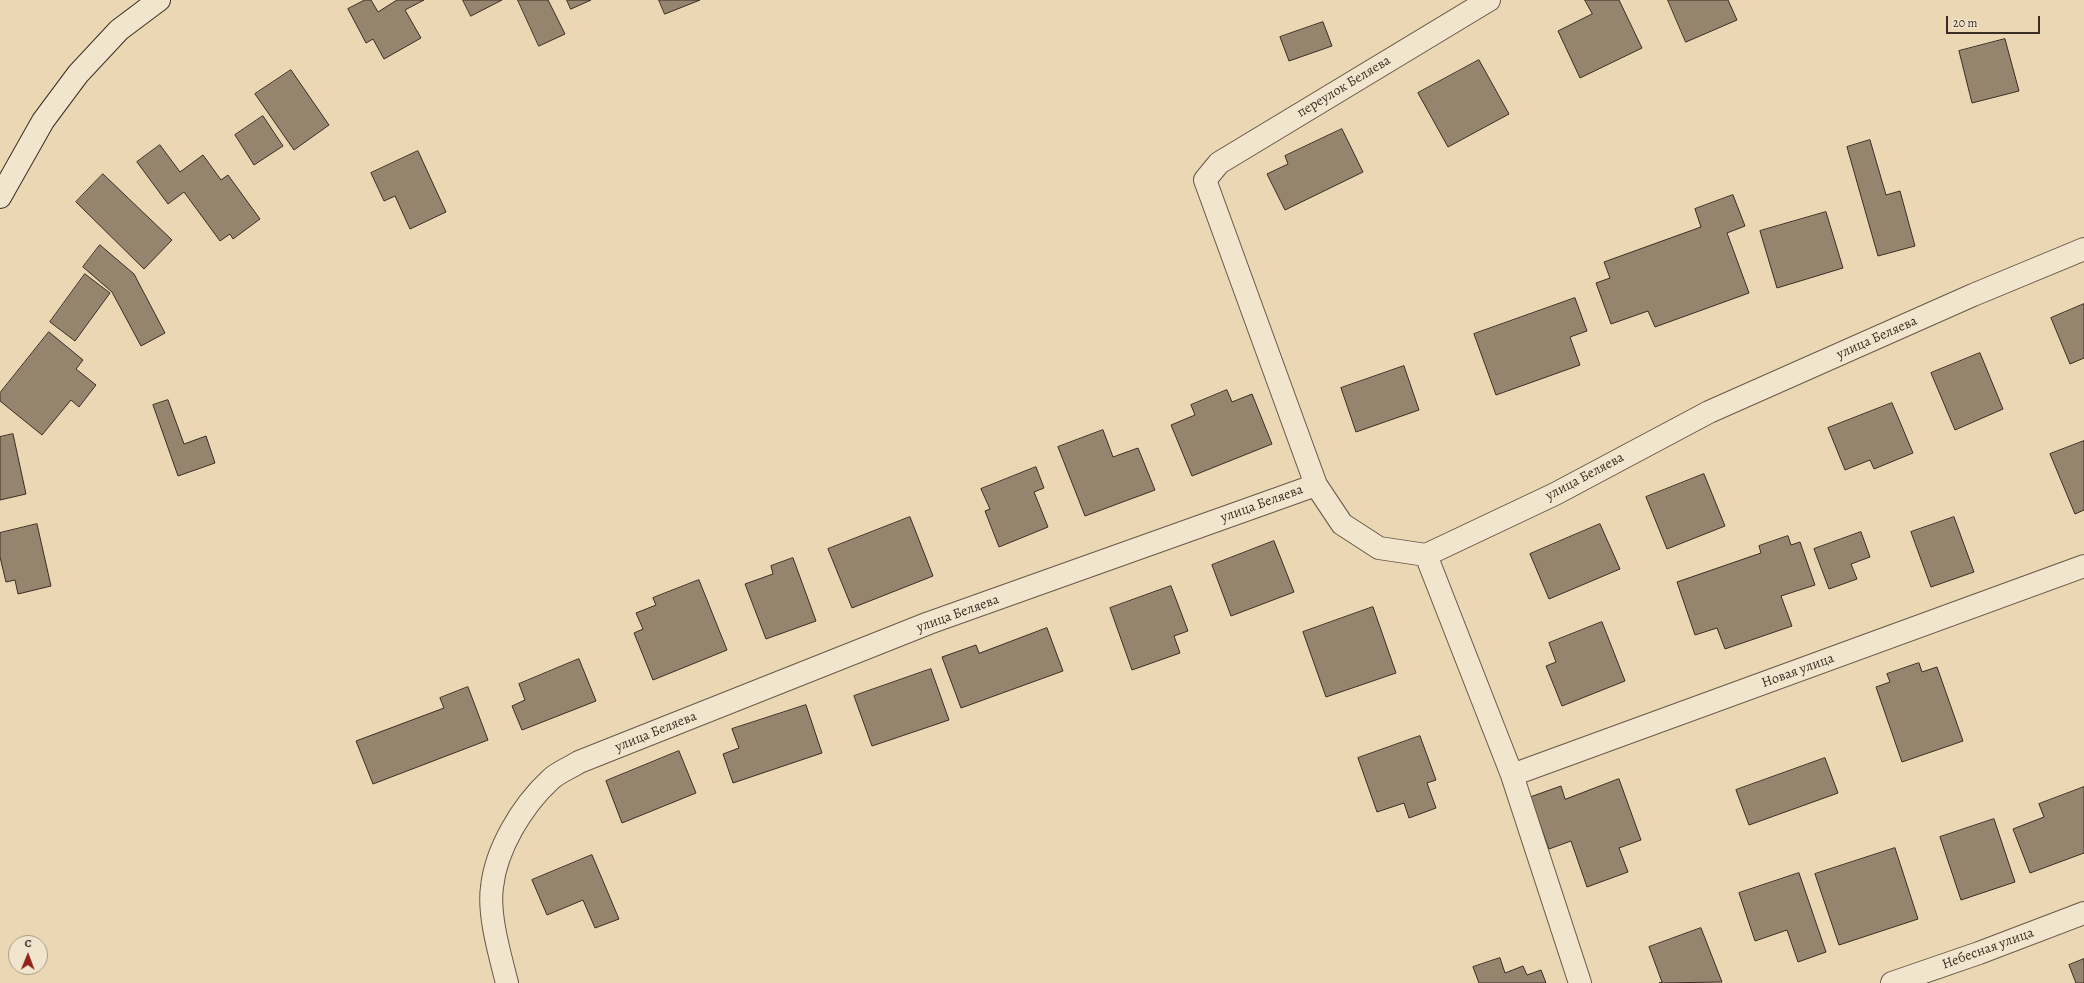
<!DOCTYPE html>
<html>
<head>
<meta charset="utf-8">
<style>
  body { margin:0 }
  #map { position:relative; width:2084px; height:983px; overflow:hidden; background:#ebd7b3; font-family:Alegreya,serif }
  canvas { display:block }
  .north { position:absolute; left:8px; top:935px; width:40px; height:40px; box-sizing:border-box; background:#f2e5ce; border:1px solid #a89b8a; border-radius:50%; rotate:1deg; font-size:11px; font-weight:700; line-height:16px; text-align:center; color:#3a2d23 }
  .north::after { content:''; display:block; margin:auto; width:14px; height:18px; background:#8f2418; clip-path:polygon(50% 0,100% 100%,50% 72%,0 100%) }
  .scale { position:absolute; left:1946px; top:16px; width:94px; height:18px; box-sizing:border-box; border:2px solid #3a2d23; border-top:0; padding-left:5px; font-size:12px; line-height:14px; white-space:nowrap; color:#3a2d23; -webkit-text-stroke:3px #f2e5ce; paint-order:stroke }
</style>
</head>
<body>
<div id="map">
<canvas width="2084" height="983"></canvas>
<div class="north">С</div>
<div class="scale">20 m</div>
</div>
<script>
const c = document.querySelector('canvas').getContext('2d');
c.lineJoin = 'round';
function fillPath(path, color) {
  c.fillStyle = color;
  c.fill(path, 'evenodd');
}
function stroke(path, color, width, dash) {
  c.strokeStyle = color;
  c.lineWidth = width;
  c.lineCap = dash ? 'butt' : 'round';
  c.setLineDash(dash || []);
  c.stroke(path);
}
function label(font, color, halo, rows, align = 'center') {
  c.font = font + ' Alegreya,serif';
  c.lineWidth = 4;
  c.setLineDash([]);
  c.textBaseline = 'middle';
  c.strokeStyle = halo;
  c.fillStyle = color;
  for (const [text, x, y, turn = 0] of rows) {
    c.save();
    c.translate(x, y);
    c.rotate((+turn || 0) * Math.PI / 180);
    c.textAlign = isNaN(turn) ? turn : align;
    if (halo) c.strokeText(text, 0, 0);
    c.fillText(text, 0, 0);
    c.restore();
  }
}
const building = new Path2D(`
  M365,0H371L378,12L397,0H424L405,10L421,38L384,59L373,39L366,43L348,9Z
  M463,0H502L471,16Z
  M518,0H548L565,34L539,46Z
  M567,0H591L571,9Z
  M659,0H700L665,14Z
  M1585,0H1619L1642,48L1580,78L1558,31L1592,14Z
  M1668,0H1728L1737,20L1686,42Z
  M1323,22L1332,46L1289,61L1280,37Z
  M2005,39L2019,91L1972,103L1959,51Z
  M1479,60L1509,114L1448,147L1418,93Z
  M291,70L329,125L294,150L255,94Z
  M263,116L283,146L254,165L235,135Z
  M1342,129L1363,172L1285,210L1267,174L1288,164L1285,156Z
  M1870,140L1886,195L1900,191L1915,246L1878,256L1847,147Z
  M160,145L180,172L203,155L221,180L228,175L260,219L233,239L230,234L220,241L184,192L168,204L137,162Z
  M418,151L446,212L410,229L395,196L384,201L371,173Z
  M103,174L172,240L144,269L76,202Z
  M1733,195L1745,226L1727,233L1749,293L1655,327L1648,311L1611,324L1596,283L1610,278L1604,262L1701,227L1695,209Z
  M1826,212L1843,268L1777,288L1760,231Z
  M100,245L134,274L165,333L141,346L112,292L83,267Z
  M85,274L110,293L75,341L50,322Z
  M1575,298L1587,331L1570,337L1580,365L1496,395L1474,334Z
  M2084,304V358L2070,364L2051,318Z
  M49,332L83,360L76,369L96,385L79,407L71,400L42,435L0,401V393Z
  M1980,353L2003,409L1955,430L1931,373Z
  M1404,366L1419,410L1356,432L1341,388Z
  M1227,390L1232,402L1252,394L1272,444L1192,476L1171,425L1195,415L1191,405Z
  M168,400L184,444L206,436L215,463L178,476L153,405Z
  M1892,403L1913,453L1874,469L1870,460L1845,470L1828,428Z
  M1103,430L1113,457L1138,448L1155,490L1085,516L1058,447Z
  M13,434L26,494L0,500V437Z
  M2084,441V510L2075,514L2050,454Z
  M1036,467L1044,488L1034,492L1048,527L999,547L985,511L990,509L981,489Z
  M1704,474L1725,526L1667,549L1646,497Z
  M910,517L933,576L852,608L828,549Z
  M1954,517L1974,572L1931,587L1911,532Z
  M37,524L51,586L18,594L15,580L6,582L0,557V533Z
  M1600,524L1620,569L1549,599L1530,554Z
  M1861,532L1870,557L1851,564L1857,579L1829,589L1814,549Z
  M1788,536L1791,545L1800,542L1815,585L1781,596L1792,626L1725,649L1717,628L1695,635L1677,582L1761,553L1759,546Z
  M1274,541L1294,592L1231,616L1212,565Z
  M793,558L816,621L766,639L745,584L773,574L771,566Z
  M699,580L727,650L653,680L634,633L643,629L636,613L656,605L653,598Z
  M1171,586L1188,631L1174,636L1180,653L1132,670L1110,608Z
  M1373,607L1396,673L1326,697L1303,632Z
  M1602,622L1625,681L1562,706L1546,666L1556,662L1549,643Z
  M1047,628L1063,671L961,708L942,657L976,645L979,653Z
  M579,659L596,701L522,730L512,706L525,700L519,684Z
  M1919,663L1922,672L1937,667L1963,741L1902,762L1876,687L1890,682L1887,674Z
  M931,669L949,720L872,746L854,696Z
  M468,687L488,740L373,784L356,741L444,708L440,698Z
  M806,705L822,753L733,783L723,754L739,748L732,729Z
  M1420,736L1436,780L1427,783L1436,808L1409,818L1404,803L1377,812L1358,758Z
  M679,751L696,793L622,823L606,781Z
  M1825,758L1838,793L1749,825L1736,790Z
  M1619,779L1641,840L1619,848L1628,872L1587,887L1571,841L1549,849L1530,797L1561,786L1565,799Z
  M2084,787V853L2030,873L2013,829L2044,817L2039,804Z
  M1994,819L2015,882L1961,900L1940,837Z
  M1895,848L1918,919L1839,945L1815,874Z
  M592,855L619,919L595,928L583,900L547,915L532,880Z
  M1799,873L1826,952L1798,962L1787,930L1755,941L1739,893Z
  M1701,928L1722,982L1659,983L1662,982L1649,947Z
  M1500,958L1505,973L1523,966L1527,975L1541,970L1546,983H1479L1473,967Z
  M2084,959V983H2076L2069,965Z`);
fillPath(building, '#96856e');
stroke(building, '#3a2d23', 1);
const street = new Path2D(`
  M1316,485L1205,180L1219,163L1489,0
  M1426,555L1512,775L1580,983
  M1512,775L2084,566
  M507,983C500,955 488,915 492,887C496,849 522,806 550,780C558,772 570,768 579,762L929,623L1316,485L1342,524L1379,548L1426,555L1555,494L1709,412L1973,295L2084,249
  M1892,983L1979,953L2084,913`);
const secondary = new Path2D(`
  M0,197L43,121L78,74L119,30L159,0`);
stroke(street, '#665847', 24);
stroke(secondary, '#3a2d23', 24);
stroke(street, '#f2e5ce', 22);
stroke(secondary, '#f2e5ce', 22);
label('14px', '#3a2d23', '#f2e5ce', [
  ["переулок Беляева",1344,87,-31],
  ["улица Беляева",1877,338,-24],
  ["улица Беляева",1585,477,-28],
  ["улица Беляева",1262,504,-20],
  ["улица Беляева",958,614,-20],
  ["Новая улица",1798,671,-20],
  ["улица Беляева",656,732,-22],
  ["Небесная улица",1988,949,-20]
]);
</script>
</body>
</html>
